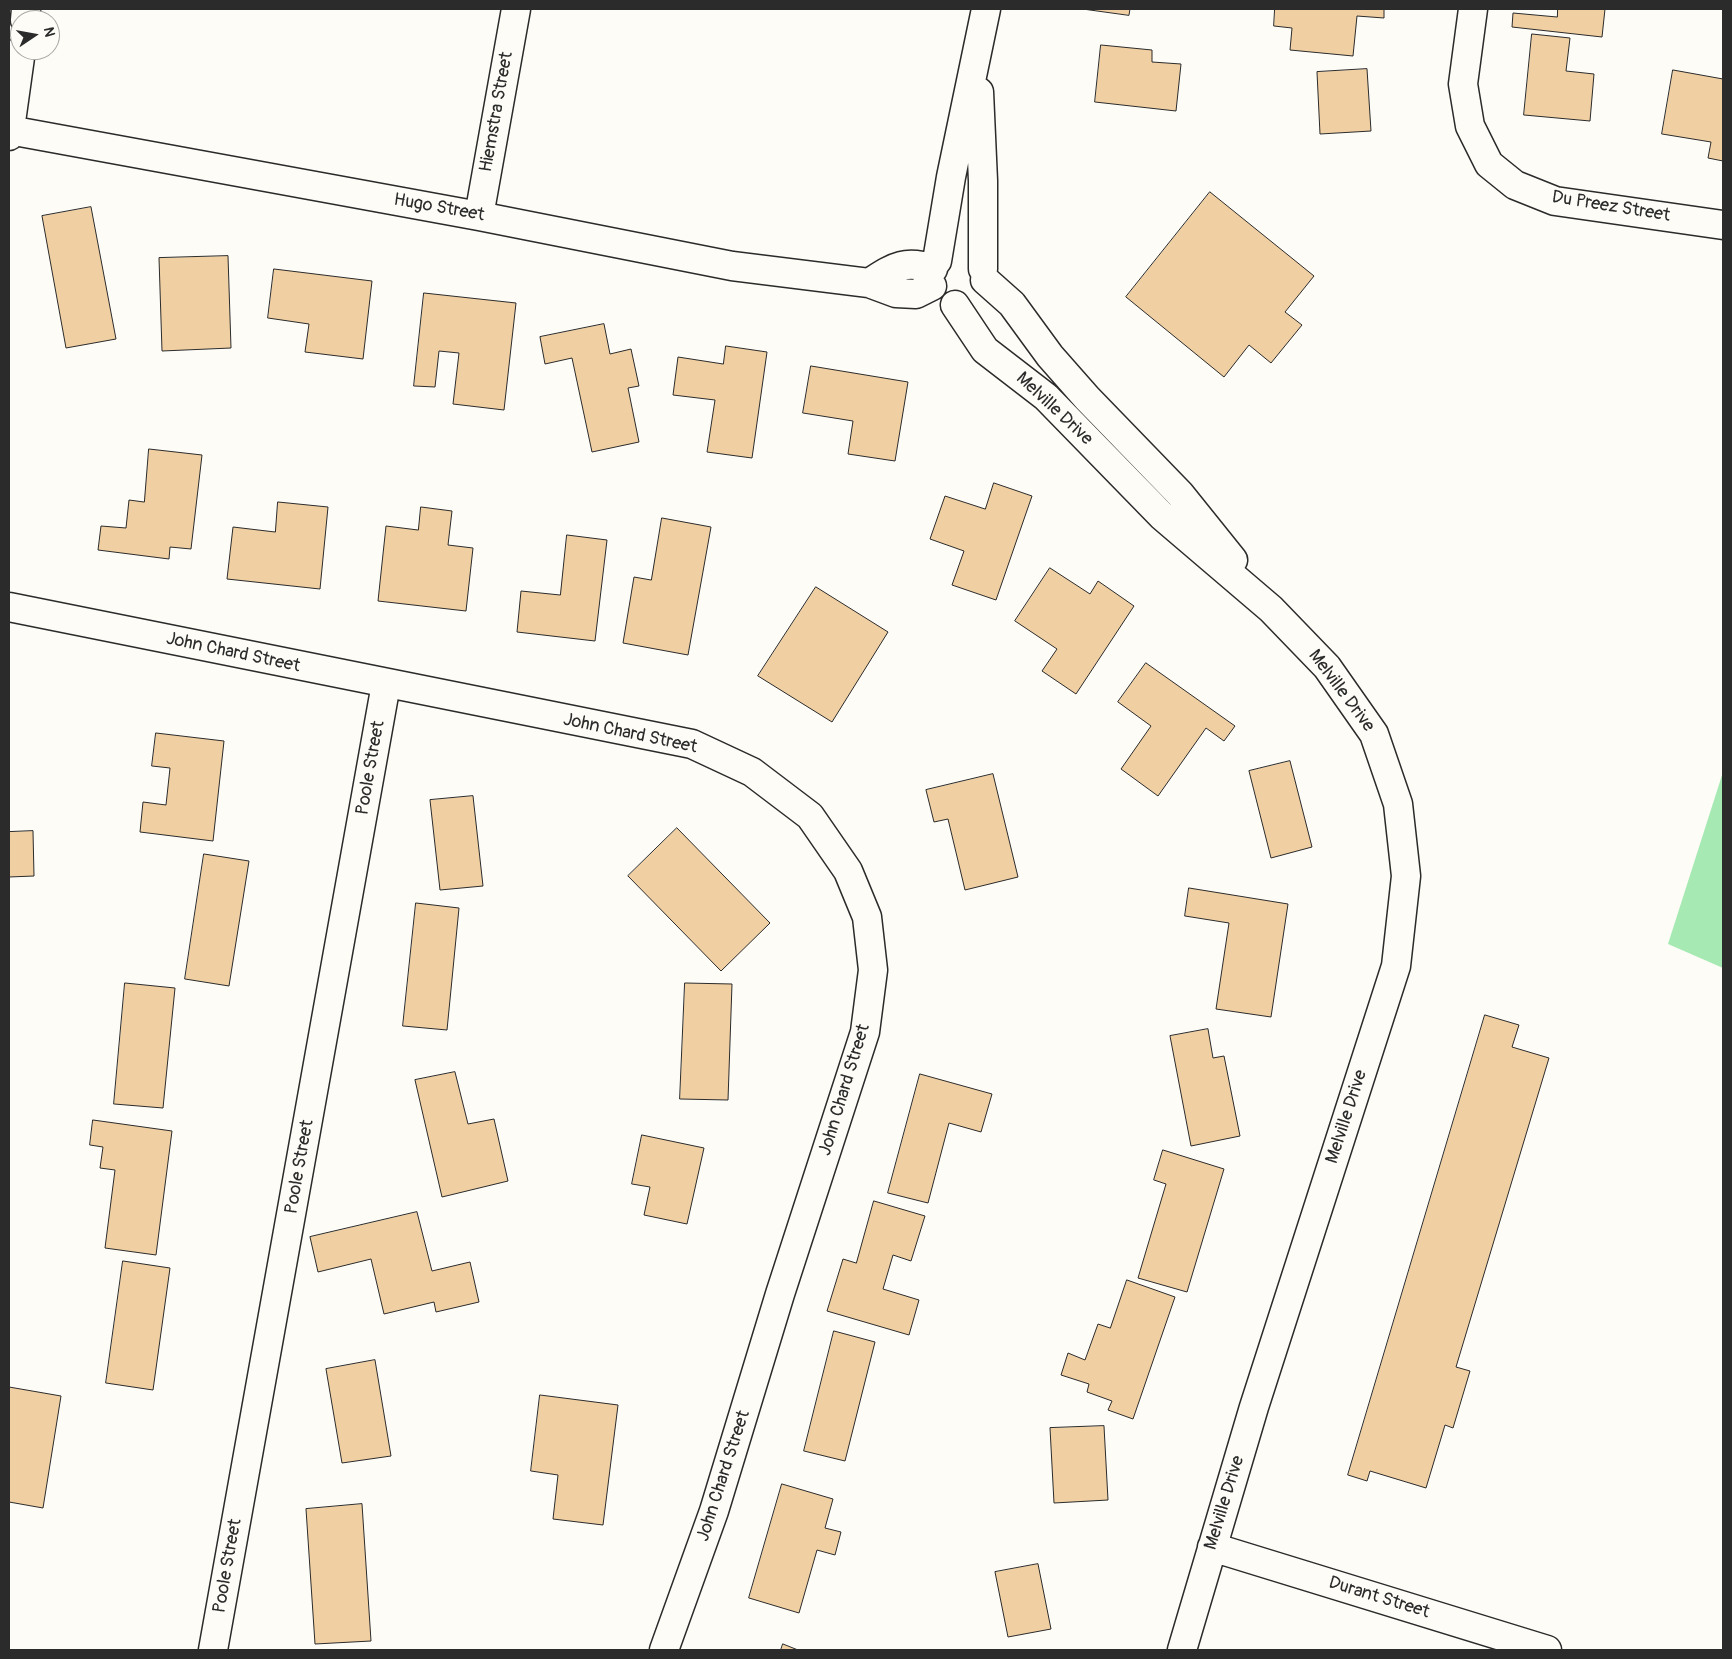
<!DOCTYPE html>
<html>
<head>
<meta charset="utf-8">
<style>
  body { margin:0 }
  #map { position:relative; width:1732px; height:1659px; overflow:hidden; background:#fdfcf7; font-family:Pangolin,sans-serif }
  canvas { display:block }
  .frame { position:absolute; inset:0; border:10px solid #2b2b2b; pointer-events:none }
  .north { position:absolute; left:10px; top:10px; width:50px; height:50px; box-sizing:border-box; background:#fdfcf7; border:1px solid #a9a8a5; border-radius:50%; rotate:78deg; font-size:14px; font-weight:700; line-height:20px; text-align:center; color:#2b2b2b }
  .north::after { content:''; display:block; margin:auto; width:18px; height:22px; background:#2b2b2b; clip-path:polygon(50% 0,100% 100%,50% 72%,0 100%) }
</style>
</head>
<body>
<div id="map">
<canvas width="1732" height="1659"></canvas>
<div class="frame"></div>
<div class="north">N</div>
</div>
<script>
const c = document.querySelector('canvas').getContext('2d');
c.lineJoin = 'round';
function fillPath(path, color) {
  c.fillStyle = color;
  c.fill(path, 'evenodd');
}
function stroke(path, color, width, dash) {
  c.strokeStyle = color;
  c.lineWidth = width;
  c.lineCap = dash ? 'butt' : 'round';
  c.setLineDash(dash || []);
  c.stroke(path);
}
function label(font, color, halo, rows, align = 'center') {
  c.font = font + ' Pangolin,sans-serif';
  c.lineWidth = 4;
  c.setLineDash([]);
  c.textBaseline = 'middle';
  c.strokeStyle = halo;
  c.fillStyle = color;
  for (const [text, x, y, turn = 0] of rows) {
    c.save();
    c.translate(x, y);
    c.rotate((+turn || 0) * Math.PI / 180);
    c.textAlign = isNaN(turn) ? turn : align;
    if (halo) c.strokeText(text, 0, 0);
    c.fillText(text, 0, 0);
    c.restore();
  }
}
fillPath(new Path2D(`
  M1723,772V968L1668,944Z`), '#a6e9b3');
const building = new Path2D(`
  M1083,9H1130L1129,15Z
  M1275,9H1384V18L1357,16L1353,56L1290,50L1292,28L1274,26Z
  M1558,9H1605L1602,37L1512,27L1513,13L1557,17Z
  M1532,34L1570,38L1566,71L1594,74L1590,121L1524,115Z
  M1101,45L1152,50V62L1181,64L1176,111L1095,102Z
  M1367,69L1371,131L1320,134L1317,72Z
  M1673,70L1723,79V161L1708,158L1711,142L1662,134Z
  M1210,192L1314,276L1285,312L1302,325L1271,363L1249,345L1224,377L1126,297Z
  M91,207L116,339L66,348L42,216Z
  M228,256L231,348L162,351L159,258Z
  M274,269L372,281L363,359L305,352L309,324L268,318Z
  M424,293L516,303L504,410L453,404L459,353L439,351L435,387L414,386Z
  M604,324L610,354L631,349L639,386L628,388L639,442L592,452L572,358L545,364L540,337Z
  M726,346L767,352L752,458L707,452L715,400L673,395L678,357L723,364Z
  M811,366L908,382L895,461L848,454L853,421L803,413Z
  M149,449L202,455L191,549L170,547L169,559L98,550L101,526L126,528L129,500L144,502Z
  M994,483L1032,496L996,600L952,585L964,551L930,539L945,496L985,509Z
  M278,502L328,507L320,589L227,579L233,527L275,532Z
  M421,507L452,511L448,545L473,548L466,611L378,601L386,526L418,530Z
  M662,518L711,527L688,655L623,643L634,577L651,580Z
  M567,535L607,540L595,641L517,632L521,591L560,595Z
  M1050,568L1090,594L1098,581L1134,606L1076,694L1042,671L1057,649L1015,621Z
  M816,587L888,632L832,722L758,676Z
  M1146,663L1235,726L1224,741L1206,728L1158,796L1121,769L1151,726L1118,702Z
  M156,733L224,741L213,841L140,832L143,802L166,805L170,768L152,766Z
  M1290,761L1312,847L1271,858L1249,771Z
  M993,774L1018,877L965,890L948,819L934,822L926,790Z
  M473,796L483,886L440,890L430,800Z
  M677,828L770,923L721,971L628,876Z
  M33,831L34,876L9,877V832Z
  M204,854L249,861L229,986L185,979Z
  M1189,888L1288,904L1271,1017L1216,1009L1229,923L1185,916Z
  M416,903L459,908L447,1030L403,1026Z
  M125,983L175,988L163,1108L114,1104Z
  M685,983L732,984L728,1100L680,1099Z
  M1485,1015L1519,1025L1512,1047L1549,1058L1456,1367L1470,1371L1453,1428L1445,1425L1426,1488L1370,1471L1367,1481L1348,1475Z
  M1208,1029L1213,1058L1224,1056L1240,1136L1191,1146L1170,1036Z
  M455,1072L468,1124L494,1119L508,1181L442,1197L415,1080Z
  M920,1074L992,1094L981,1132L949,1123L928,1203L888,1193Z
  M93,1120L172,1131L156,1255L105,1248L115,1170L100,1168L103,1147L90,1145Z
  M642,1135L704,1148L687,1224L644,1215L650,1187L632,1184Z
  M1163,1150L1224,1169L1187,1292L1138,1278L1166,1184L1154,1180Z
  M874,1201L925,1216L911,1261L893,1255L883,1289L919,1300L909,1335L827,1311L843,1259L856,1263Z
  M417,1212L432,1271L470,1262L479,1302L436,1312L434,1302L384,1314L371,1259L318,1272L310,1237Z
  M123,1261L170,1268L153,1390L106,1383Z
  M1127,1280L1175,1297L1133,1419L1108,1410L1112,1401L1087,1392L1089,1384L1061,1375L1068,1353L1085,1360L1098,1324L1110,1328Z
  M834,1331L875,1342L845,1461L804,1451Z
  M375,1360L391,1456L342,1463L326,1369Z
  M9,1387L61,1396L43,1508L9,1502Z
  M540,1395L618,1405L603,1525L553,1519L558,1475L531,1471Z
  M1104,1426L1108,1500L1054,1503L1050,1428Z
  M782,1484L833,1499L825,1528L841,1532L835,1555L817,1550L799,1613L749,1598Z
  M362,1504L371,1641L315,1644L306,1509Z
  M1038,1564L1051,1629L1008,1637L995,1572Z
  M783,1644L798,1650H781Z`);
fillPath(building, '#f0cfa2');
stroke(building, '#2b2b2b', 1);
const street = new Path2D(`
  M1473,9L1463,84L1470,126L1489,164L1515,185L1555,201L1723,225
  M25,20L26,9
  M979,92L983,181V269
  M9,130L479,216L732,266L869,283L896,293L916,294L932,286
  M9,136L21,50
  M479,216L516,9
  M937,261L951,177L986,9
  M985,280L1012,304L1050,356L1087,398L1180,494L1233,560
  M869,283C893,268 904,259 933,269
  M955,305L985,350L1046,397L1162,516L1271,609L1327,667L1374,734L1398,804L1406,876L1396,966L1254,1407L1182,1650
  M9,607L692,744L752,772L810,816L848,871L867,917L873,970L865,1032L780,1294L714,1511L664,1650
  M1212,1547L1547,1650
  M213,1650L386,684`);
stroke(street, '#2b2b2b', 31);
stroke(street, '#fdfcf7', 28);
label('18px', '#2b2b2b', '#fdfcf7', [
  ["Hiemstra Street",497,112,-80],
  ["Du Preez Street",1611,207,9],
  ["Hugo Street",439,208,10],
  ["Melville Drive",1054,409,43],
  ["John Chard Street",233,653,12],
  ["Melville Drive",1341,691,53],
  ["John Chard Street",630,734,12],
  ["Poole Street",371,768,-80],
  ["John Chard Street",845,1090,-73],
  ["Melville Drive",1347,1117,-72],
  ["Poole Street",300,1167,-80],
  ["John Chard Street",724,1476,-72],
  ["Melville Drive",1225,1503,-73],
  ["Poole Street",228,1566,-80],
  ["Durant Street",1379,1598,17]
]);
</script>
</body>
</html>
